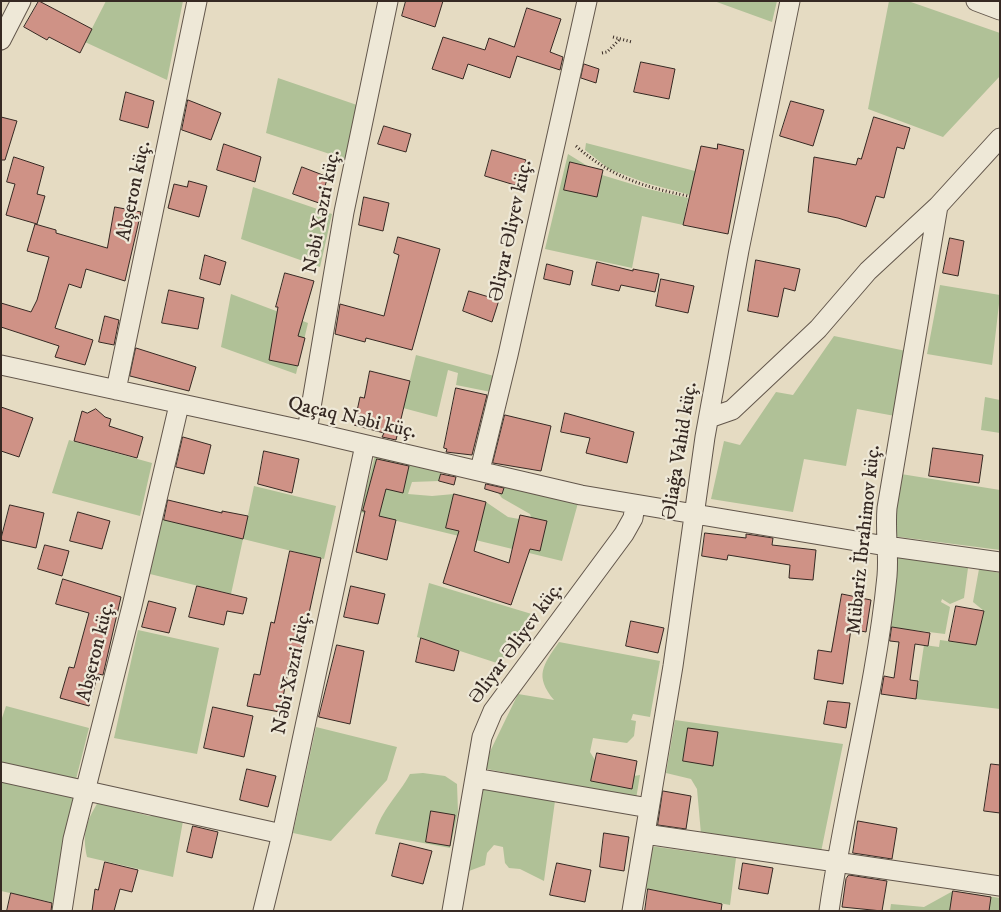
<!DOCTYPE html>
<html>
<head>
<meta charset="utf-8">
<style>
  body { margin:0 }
  #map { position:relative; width:1001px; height:912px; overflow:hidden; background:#e5dbc2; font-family:"IM FELL DW Pica",serif }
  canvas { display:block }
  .frame { position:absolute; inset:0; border:2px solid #362923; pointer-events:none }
</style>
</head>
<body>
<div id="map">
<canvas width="1001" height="912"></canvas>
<div class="frame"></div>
</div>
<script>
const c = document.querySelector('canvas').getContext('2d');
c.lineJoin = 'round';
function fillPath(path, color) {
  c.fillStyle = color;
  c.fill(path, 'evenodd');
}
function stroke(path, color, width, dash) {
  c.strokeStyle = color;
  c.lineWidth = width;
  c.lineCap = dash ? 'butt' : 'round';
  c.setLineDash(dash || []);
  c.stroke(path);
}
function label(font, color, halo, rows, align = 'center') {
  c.font = font + ' "IM FELL DW Pica",serif';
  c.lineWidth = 4.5;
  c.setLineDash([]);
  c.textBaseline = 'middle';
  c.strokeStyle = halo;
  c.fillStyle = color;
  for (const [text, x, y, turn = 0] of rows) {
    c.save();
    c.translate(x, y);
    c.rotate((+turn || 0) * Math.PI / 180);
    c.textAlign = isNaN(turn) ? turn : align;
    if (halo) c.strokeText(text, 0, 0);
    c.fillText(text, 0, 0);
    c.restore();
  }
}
fillPath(new Path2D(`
  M106,1H183L167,80L85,42Z
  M714,1H777L772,22Z
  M889,1H908L1000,33V76L943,137L868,109Z
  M278,78L357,105L345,159L266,133Z
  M586,143L730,180L709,200L646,183L609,169L585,150Z
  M568,154L602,175L648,189L688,198L683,225L642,216L632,268L545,249Z
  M253,187L332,214L320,267L241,239Z
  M940,285L1000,295L992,365L927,354Z
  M231,294L308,323L296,374L221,347Z
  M834,336L906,351L895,416L857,409L846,466L804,459L793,512L711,499L724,441L740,445L776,392L793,395Z
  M416,355L494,376L491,392L456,385L458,373L448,370L437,417L403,408Z
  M985,397L1000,400V433L981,430Z
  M69,440L152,463L140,516L52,493Z
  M375,455L442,470L439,481L412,482L408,494L432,496L454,494L486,502L508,517L519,519L520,515L531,517L530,514L502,498L498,493L502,494L504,486L578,503L562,561L360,512Z
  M901,474L1000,490V550L892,536Z
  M254,486L336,506L324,559L243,539L231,594L150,574L162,519L243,539Z
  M896,556L968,568L964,598L950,604L942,599L941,602L950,607L945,634L889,627Z
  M979,569L1000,573V709L916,699L924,645L939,647L940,640L976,645L984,611L973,602Z
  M429,583L535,615L500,664L417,637Z
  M138,630L219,648L197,754L114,738Z
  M559,642L660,661L650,717L633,714L631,720L636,721L634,736L627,743L593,738L590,752L595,760L634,776L640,775L636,799L482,768L518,694L554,700C534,676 543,665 559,642Z
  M6,706L89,728L75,783L1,765V721Z
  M675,720L843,744L821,852L701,834L697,789L691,779L666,773Z
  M316,727L397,747L387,780L331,841L293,833Z
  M423,773L445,776L457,784L458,812L450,848L375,834C381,810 398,796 410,774Z
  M1,782L73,797L55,903L1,891Z
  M480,788L555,801L544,881L520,869L509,868L505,863L503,847L494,845L487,853L485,865L469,871Z
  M98,802L149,816L169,815L183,821L173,877L87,857C82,834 86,822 98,802Z
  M650,846L736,858L730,905L644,889Z
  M953,891L1000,898V911H890L891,904L924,907Z`), '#b0c197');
const building = new Path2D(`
  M39,1L92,29L80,53L49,37L47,40L24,27Z
  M406,1H443L435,27L402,16Z
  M527,8L561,19L550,52L563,57L560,70L517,56L510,78L468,64L463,79L432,69L443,37L485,50L489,38L514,47Z
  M641,62L675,69L669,99L634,92Z
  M584,64L599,69L596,83L581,78Z
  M126,92L154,101L148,128L120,120Z
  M188,100L221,113L211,140L182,130Z
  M791,101L824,110L813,146L780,136Z
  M1,117L17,121L5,160H1Z
  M874,117L910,128L904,149L897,147L884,198L876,196L866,227L838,218L808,212L814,157L856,165L858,158L861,159Z
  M384,126L411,134L406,152L378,144Z
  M224,144L261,157L255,182L217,170Z
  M718,144L744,150L728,234L683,225L701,146L717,149Z
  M492,150L526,160L518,186L485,176Z
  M14,157L44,167L37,194L45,196L37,224L6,215L15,184L7,182Z
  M570,162L603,170L597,197L564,190Z
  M302,167L328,177L319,203L293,194Z
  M189,181L207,186L199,217L168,208L174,184L187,187Z
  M364,197L389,203L383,231L359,225Z
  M115,207L141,212L125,281L86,269L81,288L69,284L55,328L93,340L85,365L55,357L59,346L1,327V303L31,312L37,300L49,257L27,251L35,224L56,230V233L107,248Z
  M398,237L440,249L412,350L366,338L365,342L335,334L340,304L384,316L399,255L394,253Z
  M950,238L964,241L958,276L943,273Z
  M205,255L226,262L220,285L200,279Z
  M756,260L800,269L795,291L784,288L778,317L748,311Z
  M597,262L633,271V269L659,274L655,292L621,285L619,291L592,285Z
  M547,264L573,271L570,285L544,279Z
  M285,273L314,281L298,336L305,338L298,366L269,360L278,307H276Z
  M661,279L694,286L688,313L656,306Z
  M169,290L204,298L198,329L162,323Z
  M469,291L499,300L492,322L463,311Z
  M105,316L119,320L114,345L99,342Z
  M136,348L196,367L189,391L130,376Z
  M370,371L410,381L396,440L382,437L384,433L354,425L360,397L364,398Z
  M456,388L487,395L472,455L446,452L447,449L444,448Z
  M1,407L33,418L19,457L1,451Z
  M96,409L105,417L111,419L109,426L143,437L137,458L74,441L82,411L87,413Z
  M565,413L634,432L627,463L586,453L590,438L561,432Z
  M505,415L551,426L541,471L493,463Z
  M183,437L211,445L204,474L176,467Z
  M933,448L983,455L979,483L929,476Z
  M264,451L299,459L292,493L258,484Z
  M377,459L409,466L403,493L386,489L379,516L396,520L387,560L356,552L365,511H363Z
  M441,474L456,477L454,485L439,481Z
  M486,484L504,488L502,494L485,489Z
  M454,494L486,502L474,551L509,563L520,515L547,521L540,551L530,549L511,605L443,583L459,531L446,528Z
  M168,500L222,513V511L248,516L243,539L164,520Z
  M10,505L44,513L36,548L1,540Z
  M78,512L110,521L102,549L70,541Z
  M705,533L746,538V534L773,538L772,545L816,550L813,580L789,578L790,565L728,555L727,560L702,556Z
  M45,545L69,551L62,576L38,569Z
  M290,551L321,558L298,664L290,662L280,712L247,706L254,674L260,675L271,622L274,623Z
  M63,579L121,597L103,675L98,674L89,706L60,698L69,667L74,668L89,613L56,604Z
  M197,586L247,598L243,614L227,611L224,625L189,617Z
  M351,586L385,594L378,624L344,617Z
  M842,594L871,600L866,632L851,629L843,684L814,679L818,650L831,652Z
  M149,601L176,608L169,633L142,627Z
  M956,606L984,611L976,645L949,641Z
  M631,621L664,628L658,653L626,646Z
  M892,627L930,633L928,646L915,644L910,680L918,681L916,699L881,694L884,676L894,678L899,642L890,641Z
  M421,638L459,651L454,671L416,662Z
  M337,645L364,651L350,724L319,717Z
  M828,701L850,703L846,728L824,724Z
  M213,707L253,716L244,757L204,748Z
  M688,728L718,732L713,766L683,761Z
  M597,753L637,761L632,789L591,781Z
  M991,764L1000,765V813L984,811Z
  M247,769L276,776L268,807L240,800Z
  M663,791L691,796L686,829L658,825Z
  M431,811L455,815L450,846L426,842Z
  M858,821L897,828L892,859L853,853Z
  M193,826L218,832L212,858L187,852Z
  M604,833L629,837L624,871L600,867Z
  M400,843L432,851L423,884L392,876Z
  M105,862L138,870L132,892L120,889L114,911H92L95,889L98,890Z
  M557,863L591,870L585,902L550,895Z
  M743,863L773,868L768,894L739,889Z
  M849,875L887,881L882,911L842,907L846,879Z
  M648,889L722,904L721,911H645Z
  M953,891L991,897L989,911H950Z
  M11,893L52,903L51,911H7Z`);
fillPath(building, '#cf9286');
stroke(building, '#362923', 1);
const street = new Path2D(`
  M976,1L1000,10
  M1,40L21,1
  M1,365L307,431L581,495L886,546L1000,562
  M116,390L197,1
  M709,418L732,410L818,329L868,271L938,206
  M307,431L344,212L388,1
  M480,470L508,355L587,1
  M1,772L282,834
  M475,778L649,808
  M645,834L1000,886
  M62,911L73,839L132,606L179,405
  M263,911L282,834L365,445
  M452,911L482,737L493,711L624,534L633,518L635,505
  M632,911L673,666L705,437L739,250L790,1
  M829,911C845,799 876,689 887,576C889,554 885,531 887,508L938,206L1000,138`);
stroke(street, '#62564b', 21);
stroke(new Path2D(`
  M613,37L632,42
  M602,53L607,52L620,39
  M576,146C611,177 644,187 688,196`), '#362923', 3, [1, 2.5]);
stroke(street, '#eee8d7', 19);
label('20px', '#362923', '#eee8d7', [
  ["Abşeron küç.",135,191,-78],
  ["Nəbi Xəzri küç.",323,212,-79],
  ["Əliyar Əliyev küç.",512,231,-78],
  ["Qaçaq Nəbi küç.",352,419,13],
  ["Əliağa Vahid küç.",681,451,-81],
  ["Mübariz İbrahimov küç.",865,540,-84],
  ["Əliyar Əliyev küç.",517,644,-54],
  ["Abşeron küç.",97,652,-76],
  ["Nəbi Xəzri küç.",293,673,-78]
]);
</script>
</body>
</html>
